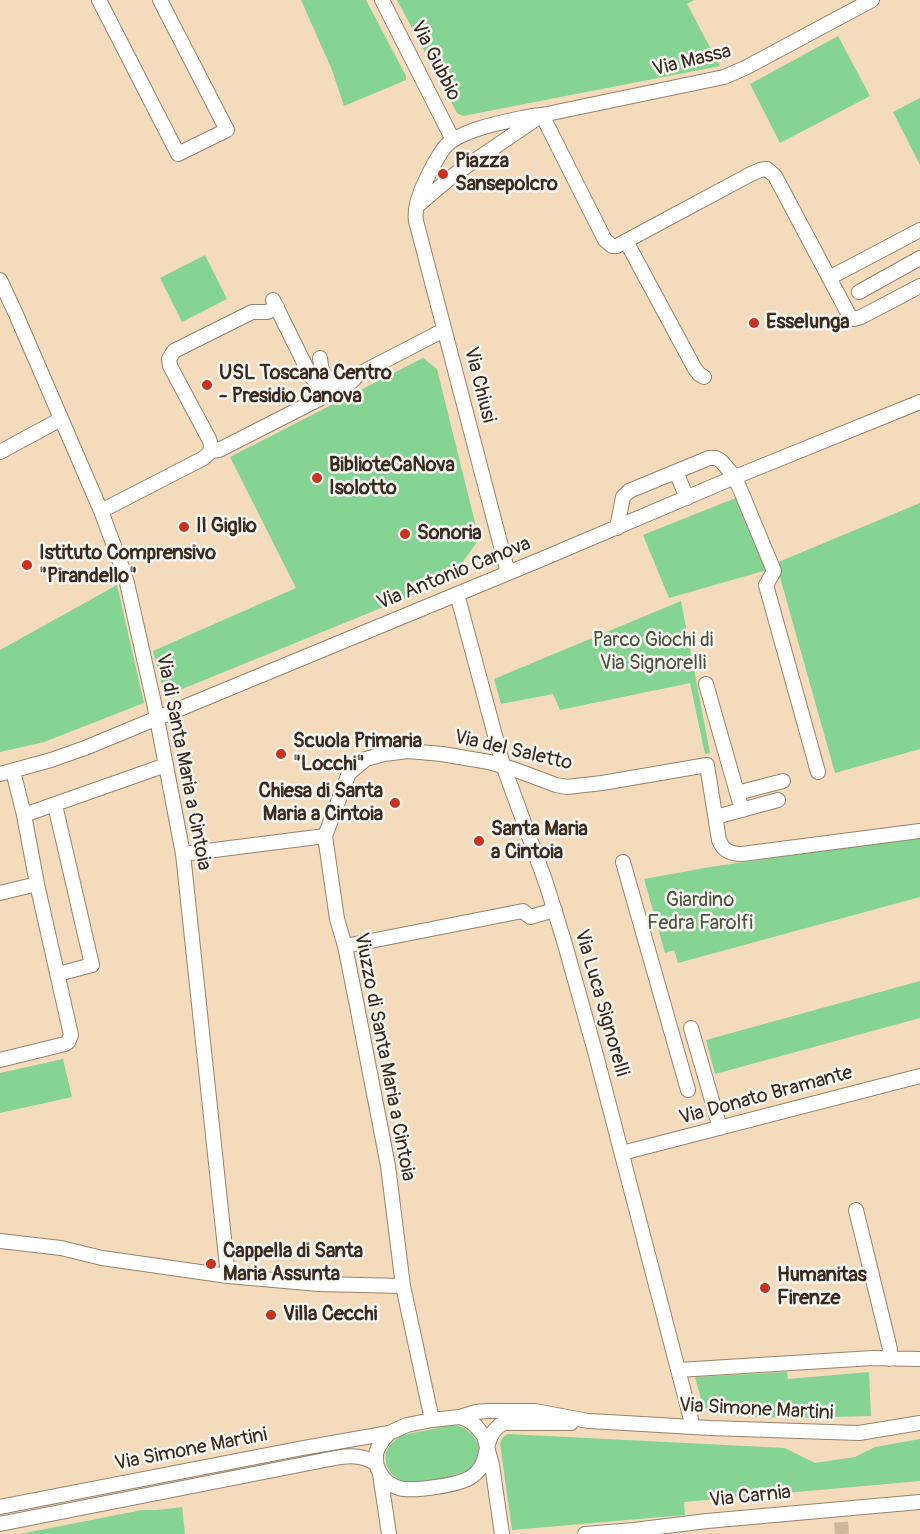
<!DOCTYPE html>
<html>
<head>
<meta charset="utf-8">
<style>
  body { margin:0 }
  canvas { display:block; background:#f3dbbb }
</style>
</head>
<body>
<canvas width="920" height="1534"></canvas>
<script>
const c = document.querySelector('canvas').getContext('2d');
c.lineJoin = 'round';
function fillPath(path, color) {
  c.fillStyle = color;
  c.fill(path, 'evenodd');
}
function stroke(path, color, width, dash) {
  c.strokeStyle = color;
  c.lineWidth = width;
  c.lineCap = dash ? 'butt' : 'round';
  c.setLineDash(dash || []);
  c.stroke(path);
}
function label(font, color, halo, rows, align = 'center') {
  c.font = font + ' Pangolin,sans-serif';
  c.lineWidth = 5;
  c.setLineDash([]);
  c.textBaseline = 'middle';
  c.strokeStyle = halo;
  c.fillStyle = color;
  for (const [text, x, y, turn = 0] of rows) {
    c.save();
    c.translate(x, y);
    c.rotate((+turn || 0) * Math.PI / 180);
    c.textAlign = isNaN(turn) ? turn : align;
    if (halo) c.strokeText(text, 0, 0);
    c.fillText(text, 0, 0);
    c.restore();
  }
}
fillPath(new Path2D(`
  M301,0H366L406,76V80L344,106L332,70Z
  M397,0H694L687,4L720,66L463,116L457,113Z
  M838,36L870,96L780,143L750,84Z
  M920,98V165L893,112Z
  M205,255L227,299L182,322L160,278Z
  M423,358L437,369L479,539L450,580L165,696L153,651L296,588L230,457Z
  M738,497L767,570L669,598L643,535Z
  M920,503V749L835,773L776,563Z
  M117,585L144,703L44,742L0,752V650Z
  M681,601L710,753L705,754L690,683L560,710L553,694L501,704L494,679Z
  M920,837V897L678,963L674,950L665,953L644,879L710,867Z
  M920,981V1018L715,1074L706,1040Z
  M63,1059L72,1097L0,1113V1073Z
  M787,1372L788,1379L869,1372L871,1416L794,1418L712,1415L703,1406L695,1377Z
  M453,1425C474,1427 489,1451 471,1468C465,1474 419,1484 409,1483C403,1482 397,1479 393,1475C379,1460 386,1443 403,1435Z
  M508,1434L785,1448L815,1463L855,1457L875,1447L920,1439V1481L684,1502L685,1515L512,1530L500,1443L503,1437Z
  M182,1507L185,1534H20L142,1510H157Z`), '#85d493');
stroke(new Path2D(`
  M841,1522L842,1534`), '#ceb89c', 14, [14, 7]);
const minor = new Path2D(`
  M99,0L178,154L227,130L160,0
  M382,0L453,140
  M542,115L605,240L612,246H617L626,241L751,174L760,170L767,169L775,176L849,315L854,319L861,317L920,286
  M417,206L455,174L539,117
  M626,241L695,369L699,374L704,377
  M829,278L920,230
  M0,280L15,312L101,511L123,570L127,583L154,703L183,854L228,1276
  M859,292L920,258
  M273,300L310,375L322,389L331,392L338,391L351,382L359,374
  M320,358C321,368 322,377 333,380
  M211,451L219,450L319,399L327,391L333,380L352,374H359L444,330
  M0,452L61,419
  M676,472L687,498
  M101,511L202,459C211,453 213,449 209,439L170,366L169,359L174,351L252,312H267L277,307
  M617,528L623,497L629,491L709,458H716L721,461L735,477L774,571L766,585L818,772
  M508,573L416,221C414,208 420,192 426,180C431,169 437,158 444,148C459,129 509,121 531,116L542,115L724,77L745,68L872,0
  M457,594L503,765L546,883L564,941L596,1055L693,1427
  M706,684L742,810
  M0,774L51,760L85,748L542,559L735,477L920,402
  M737,793L783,781
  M55,805L92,965L58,974
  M24,815L166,765
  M723,815L778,800
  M325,836L349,773L366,759L384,754L408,751L442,754L489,762L516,770L556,785L567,787L602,783L707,765L719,840C723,851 731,854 742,854L920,831
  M325,836L337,919L345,946L357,1006L388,1166L403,1286L432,1420
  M183,854L325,836
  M623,862L688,1090
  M0,893L37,884
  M345,946L523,911L530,917L555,910
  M691,1028L720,1128
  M0,1060L65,1044L68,1042L71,1035L37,884L24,815L13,771
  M622,1153L920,1076
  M856,1210L890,1349L889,1359
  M0,1241L61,1248L102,1258L228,1276L319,1284L403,1286
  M678,1370L873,1358L920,1359
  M460,1417L476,1412L488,1411H535L588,1421L608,1422L710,1428L859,1433L920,1423
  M389,1433C385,1437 381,1442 378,1448C371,1464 382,1483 399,1488C413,1492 459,1485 471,1477C494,1462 479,1438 503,1423H571
  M380,1474L389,1534
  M0,1507L303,1448L389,1433L407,1425L432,1420L460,1417L466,1419L475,1425L484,1436L492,1465L502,1534
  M0,1524L335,1458C349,1455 364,1455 376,1464
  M585,1534L634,1530L707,1521L920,1502`);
stroke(minor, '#97826c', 16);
stroke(minor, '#fff', 14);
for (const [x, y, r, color] of [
  [443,174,6,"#c8321e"],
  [754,323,6,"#c8321e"],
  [207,385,6,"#c8321e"],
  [317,478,6,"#c8321e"],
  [184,527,6,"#c8321e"],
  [405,534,6,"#c8321e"],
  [27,565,6,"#c8321e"],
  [281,754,6,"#c8321e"],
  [395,803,6,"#c8321e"],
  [479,841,6,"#c8321e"],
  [211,1264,6,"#c8321e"],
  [765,1288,6,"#c8321e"],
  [271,1315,6,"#c8321e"]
]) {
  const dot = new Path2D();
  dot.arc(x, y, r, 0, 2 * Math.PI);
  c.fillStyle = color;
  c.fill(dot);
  stroke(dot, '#f6f6f2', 2);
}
label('20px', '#3b2a1e', '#f6f6f2', [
  ["Via Gubbio",435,61,63],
  ["Via Massa",692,61,-14],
  ["Via Chiusi",479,385,76],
  ["Via Antonio Canova",454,574,-22],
  ["Via del Saletto",513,751,13],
  ["Via di Santa Maria a Cintoia",183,762,79],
  ["Via Luca Signorelli",601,1003,74],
  ["Viuzzo di Santa Maria a Cintoia",384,1057,79],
  ["Via Donato Bramante",766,1096,-15],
  ["Via Simone Martini",756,1410,3],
  ["Via Simone Martini",191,1450,-11],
  ["Via Carnia",750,1497,-6]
]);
label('bold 20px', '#3b2a1e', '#f6f6f2', [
  ["Piazza",455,162],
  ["Sansepolcro",455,185],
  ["Esselunga",766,323],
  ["USL Toscana Centro",219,374],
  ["- Presidio Canova",219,397],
  ["BiblioteCaNova",329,466],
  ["Isolotto",329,489],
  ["Il Giglio",196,527],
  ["Sonoria",417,534],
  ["Istituto Comprensivo",39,554],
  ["\"Pirandello\"",39,577],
  ["Scuola Primaria",293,742],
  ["\"Locchi\"",293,765],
  ["Chiesa di Santa",383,792,"right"],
  ["Maria a Cintoia",383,815,"right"],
  ["Santa Maria",491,830],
  ["a Cintoia",491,853],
  ["Cappella di Santa",223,1252],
  ["Maria Assunta",223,1275],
  ["Humanitas",777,1276],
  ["Firenze",777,1299],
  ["Villa Cecchi",283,1315]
], 'left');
label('20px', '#4e543b', '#f6f6f2', [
  ["Parco Giochi di",653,641],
  ["Via Signorelli",653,664],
  ["Giardino",700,901],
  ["Fedra Farolfi",700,924]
]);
</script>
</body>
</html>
